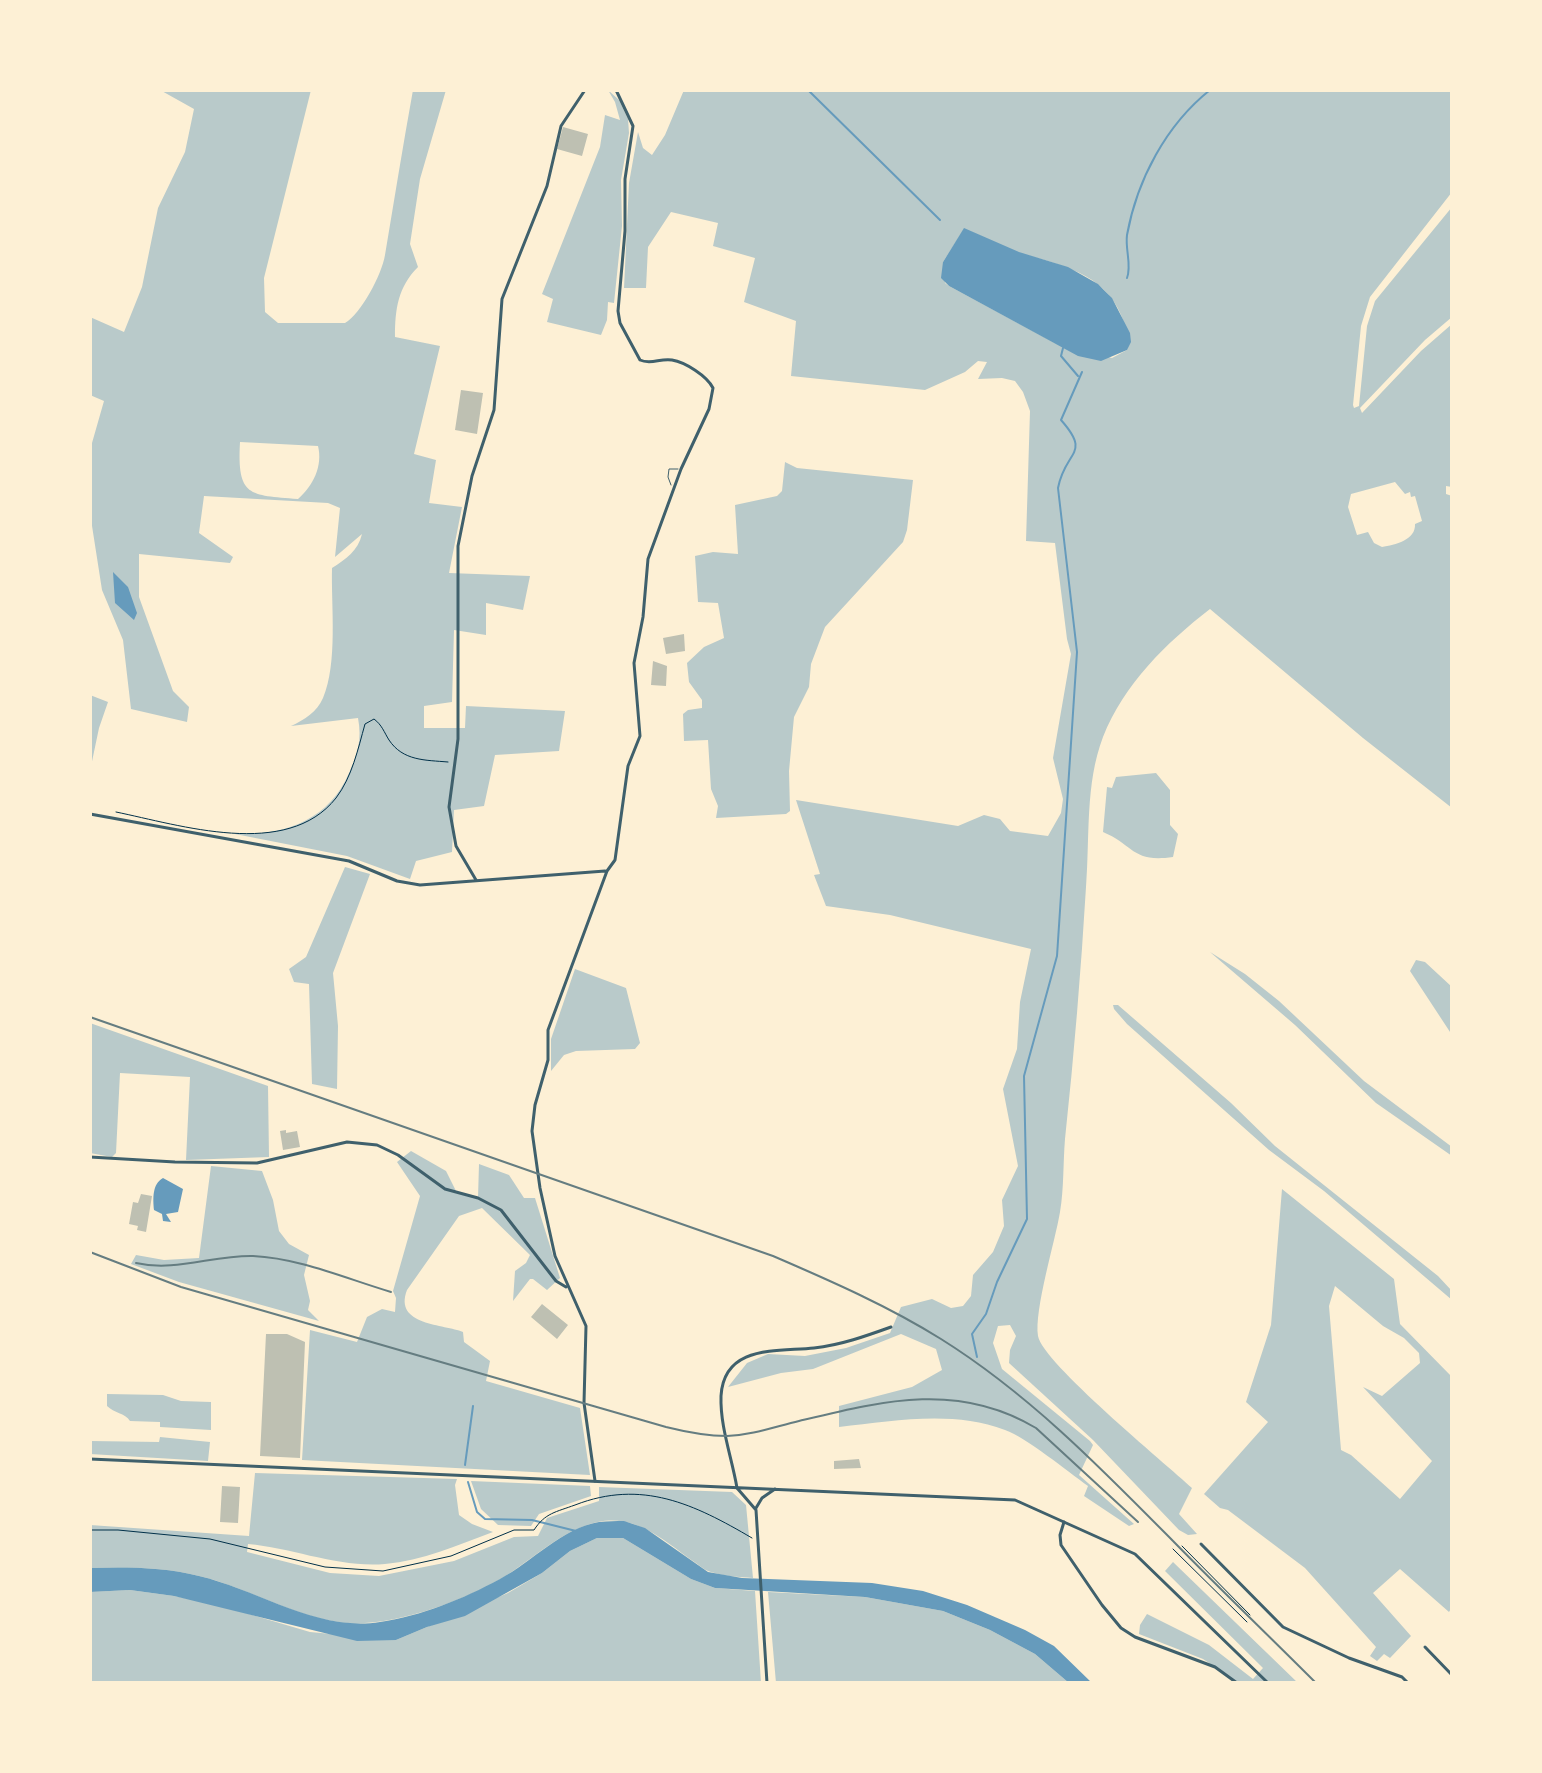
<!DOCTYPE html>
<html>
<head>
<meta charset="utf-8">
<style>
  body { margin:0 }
  #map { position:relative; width:1542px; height:1773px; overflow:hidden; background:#fdf0d5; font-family:Georgia,serif }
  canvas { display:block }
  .frame { position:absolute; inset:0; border:92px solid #fdf0d5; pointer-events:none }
</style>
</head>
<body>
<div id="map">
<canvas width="1542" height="1773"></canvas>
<div class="frame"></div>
</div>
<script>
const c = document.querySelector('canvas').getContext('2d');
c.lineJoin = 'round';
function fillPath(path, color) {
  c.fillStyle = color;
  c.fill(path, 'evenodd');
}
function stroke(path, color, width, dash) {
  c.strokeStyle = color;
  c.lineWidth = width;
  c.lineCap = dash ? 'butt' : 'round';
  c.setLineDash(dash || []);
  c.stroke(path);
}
fillPath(new Path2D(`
  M160,90H311L264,278L265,312L278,323H345C361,314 382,274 385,255C394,201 403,145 413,90H446L420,179L410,244L418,267C398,287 395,309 395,337L440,346L414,454L436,460L429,503L462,507L449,573L530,576L523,610L486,603V635L454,630L452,702L424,706V728H465L466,706L565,711L559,751L495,755L484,806L454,810L452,852L416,861L410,879L347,856L235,834C284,836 329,820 349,773C358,753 362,740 358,718L291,726C304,720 317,712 323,698C338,663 331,606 332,568C346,559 358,551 362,534L335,557L340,508L328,503L204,496L199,533L233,557L230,563L139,554V597L173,691L189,707L187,722L131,709L123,640L102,590L90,513V450L104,401L90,395V317L124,332L142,287L158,208L185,152L194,109ZM240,442L318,446C323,466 313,486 298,499C249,495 237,497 240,442Z
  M608,90L619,100L628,119L629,133L621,180L622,226L614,303L608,302L607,320L601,335L547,322L553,299L542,294L600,147L605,115L620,120L615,102Z
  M684,90H1452V192L1370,297L1361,326L1353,405L1354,408L1359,406L1367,326L1375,301L1452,207V317L1425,340L1360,408L1362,413L1421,351L1452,324V487L1446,486V494L1452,496V808L1363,738L1210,609C1166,643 1124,684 1103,737C1085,784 1090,837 1086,887C1081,971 1074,1055 1065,1139C1063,1163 1064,1188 1060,1212C1055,1242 1034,1310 1038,1336C1043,1363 1165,1463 1192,1488L1179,1514L1197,1534L1188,1535L1179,1530L1093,1440L1009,1363L1010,1350L1016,1336L1010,1325L998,1326L993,1343L1002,1369L1090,1441L1093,1445L1079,1475L1134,1524L1129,1526L1084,1496L1088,1486C1067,1471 1027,1438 1005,1430C952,1410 894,1421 839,1427V1406L912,1387L942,1370L936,1349L901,1334L813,1369L781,1373L728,1387L747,1363L768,1354L805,1356L846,1348L890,1333L901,1307L932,1299L951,1308L963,1306L971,1296L973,1275L993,1252L1004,1226L1002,1200L1018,1166L1003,1089L1017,1049L1020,1002L1031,949L890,915L826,906L814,875L820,874L796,800L958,826L984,815L1000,819L1010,831L1048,836L1061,813L1063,799L1053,758L1071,654L1067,639L1055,543L1026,541L1030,411L1023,392L1015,381L1002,378L978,379L987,362L978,361L965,372L925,390L791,376L796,321L744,302L755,258L713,246L718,223L671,212L648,247L646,288H624L629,183L638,132L643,148L652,155L665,135ZM964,229C983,236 1001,247 1020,253C1060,265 1104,273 1121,315C1127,331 1130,332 1127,350L1112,358L1055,343L949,286L945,283L943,262ZM1395,482L1405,494L1410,492L1411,497L1415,496L1422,521L1415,524C1416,540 1395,545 1382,547L1374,543L1368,532L1357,535L1348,507L1351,494Z
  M785,462L797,468L913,480L907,530L903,542L825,627L811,664L809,687L794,717L789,771L790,811L786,814L716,818L718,806L711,789L708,740L684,741L683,714L688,710L702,708V700L689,682L687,663L704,647L724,638L718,603L698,602L695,556L713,552L738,554L735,505L777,496L782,491Z
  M90,695L108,702L99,728L90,771Z
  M1156,773L1170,790V825L1178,834L1173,857C1132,863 1134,845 1103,832L1107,787L1112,788L1116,777Z
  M345,867L370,874L333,973L338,1026L337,1089L312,1084L309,984L294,982L289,969L306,957Z
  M1210,952L1245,974L1279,1001L1364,1081L1452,1147V1156L1376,1103L1295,1025Z
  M1416,960L1425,962L1452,987V1035L1410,971Z
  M575,969L626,988L640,1043L635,1049L576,1051L564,1055L551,1071V1039Z
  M1113,1005H1118L1231,1103L1275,1146L1438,1276L1452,1291V1300L1324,1191L1269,1150L1127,1024L1114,1009Z
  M90,1023L268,1086L269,1157L186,1160L190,1077L120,1073L116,1153L112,1157L90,1153Z
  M411,1151L446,1171L457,1193L478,1198L479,1164L509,1175L524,1198H535L560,1278L547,1290L533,1279H530L513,1301L515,1271L526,1263L530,1255L482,1208L459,1216L407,1290C393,1326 445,1324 463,1332L464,1342L490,1361L486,1381L580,1408L590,1475L302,1460L310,1330L357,1342L367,1317L382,1309L395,1312L396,1298L393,1291L420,1196L397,1162Z
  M211,1166L262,1171L273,1200L279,1231L289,1244L309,1255L304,1275L310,1301L308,1310L319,1321L179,1282L131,1264L136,1255L164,1260L199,1258Z
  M1282,1189L1394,1279L1400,1324L1452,1377V1607L1449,1612L1400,1569L1373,1593L1411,1636L1390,1658L1384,1654L1377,1661L1370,1656L1376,1647L1305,1568L1228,1510L1220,1508L1204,1494L1268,1422L1246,1402L1271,1325ZM1335,1286L1383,1326L1404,1338L1419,1353L1420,1363L1382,1396L1363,1387L1432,1461L1400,1499L1351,1455L1341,1450L1329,1306Z
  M107,1394L163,1395L181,1401L211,1402V1430L160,1427V1422L130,1421C125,1413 114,1413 107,1406Z
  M160,1437L210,1442L208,1461L90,1454V1441L159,1442Z
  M255,1473L457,1479L455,1485L459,1515L472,1524L493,1532C458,1545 422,1561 385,1564C339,1568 293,1548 248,1544L247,1552L330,1573L379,1576L454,1561L514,1537L538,1536L547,1518L599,1501V1487L732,1492L746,1505L753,1578C739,1577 723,1576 711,1572C703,1570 697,1563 690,1559C663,1539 634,1514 598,1522C563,1529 533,1559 504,1577C464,1601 395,1626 348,1623C300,1620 247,1587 199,1576C164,1567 126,1567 90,1568V1525L249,1536Z
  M471,1481L590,1486L591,1496L539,1514L531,1526L498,1525L481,1509Z
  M597,1538H623L691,1579L715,1588L755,1591L761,1683H90V1592L130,1590L174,1596L215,1604L310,1632L396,1640L508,1593L542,1573L570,1551Z
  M1173,1562L1298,1683H1239L1203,1659L1139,1634L1140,1625L1147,1614L1209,1645L1253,1679L1263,1668L1165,1571Z
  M768,1592L865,1597L943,1611L990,1630L1035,1654L1069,1683H776Z`), '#b9caca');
fillPath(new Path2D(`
  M964,228L1019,252L1068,267L1098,284L1112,298L1130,333L1131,342L1127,350L1101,361L1078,356L949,286L941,278L943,262Z
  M113,572L128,587L137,613L134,620L115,603Z
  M163,1178L183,1189L178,1212L166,1214L171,1222L163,1221L162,1214L154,1210C153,1199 152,1184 163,1178Z
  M624,1521L645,1528L708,1572L742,1578L872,1583L923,1591L967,1605L1025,1630L1054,1646L1092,1683H1069L1035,1654L990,1630L943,1611L865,1597L715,1588L691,1579L623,1538H597L570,1551L542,1573L465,1616L427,1627L396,1640L357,1641L174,1596L130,1590L90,1592V1568C126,1567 164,1567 199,1576C259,1590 317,1632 380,1622C421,1616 463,1599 500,1579C532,1562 562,1528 599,1522C607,1521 616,1521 624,1521Z`), '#669bbc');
stroke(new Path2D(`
  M808,90L940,220
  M1127,278C1132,265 1125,250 1127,235C1137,180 1166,125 1210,90
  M1063,348L1061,356L1078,376
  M977,1357L972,1334L986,1314L997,1282L1027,1219L1024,1076L1057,956L1077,652L1058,488C1065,450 1092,455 1061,420L1082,372
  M465,1465L473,1406
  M468,1482L477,1512L485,1519L532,1520L576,1531`), '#669bbc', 2);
fillPath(new Path2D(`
  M563,127L588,134L582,156L557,149Z
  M461,390L483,393L477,434L455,430Z
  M684,634L685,651L666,654L663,638Z
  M653,661L667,666L666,686L651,685Z
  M286,1130V1133L297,1131L300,1147L283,1150L280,1131Z
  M141,1194L152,1196L146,1232L137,1230L138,1226L129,1224L133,1202L138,1203Z
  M542,1304L568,1325L557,1339L531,1317Z
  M266,1334H287L305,1342L300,1458L260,1456Z
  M859,1459L861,1468L834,1469V1461Z
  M222,1486L240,1487L238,1523L220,1522Z`), '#bec0b2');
stroke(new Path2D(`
  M116,812C180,825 287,860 336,798C352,777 358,749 365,724L374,719C382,725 384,732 389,740C403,761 425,760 448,762
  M90,1530H118L210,1539L325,1567L383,1571L451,1556L514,1530H534C545,1513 556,1512 575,1505C642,1479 694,1504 752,1538
  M1182,1546L1250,1615
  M1173,1549L1247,1622`), '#003049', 1);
stroke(new Path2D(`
  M671,485L668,477L669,469H678`), '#3f606c', 1);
stroke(new Path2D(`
  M90,814L349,861L397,881L420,885L605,871
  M476,880L456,846L449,807L458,739V546L472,476L494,410L502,299L547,186L561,126L585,90
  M90,1157L175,1162L257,1163L347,1142L377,1145L398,1155L445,1189L478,1198L501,1210L556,1281L566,1287
  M595,1481L584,1403L586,1326L555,1256L540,1188L532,1131L535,1105L548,1060V1030L607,871L615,860L628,766L640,736L634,663L643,617L648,559L681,469L709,409L713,388C707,376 685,362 672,360C660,358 651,365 640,360L620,323L618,311L625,231V179L633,126L616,90
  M737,1488C732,1458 720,1427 721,1396C724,1344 778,1352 814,1348C841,1345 866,1336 891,1327
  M1064,1522L1060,1535L1061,1545L1102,1605L1121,1628L1135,1637L1215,1667L1237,1683
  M1201,1544L1283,1627L1349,1658L1402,1677L1408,1683
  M1425,1647L1452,1675`), '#3f606c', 3);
stroke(new Path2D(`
  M90,1459L1015,1500L1135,1554L1268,1683
  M737,1488L756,1510L767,1683
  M756,1508L762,1498L775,1489`), '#3f606c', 3);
stroke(new Path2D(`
  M90,1017L773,1256C831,1281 888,1306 941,1339C1029,1394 1102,1469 1174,1542C1221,1590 1269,1636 1316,1683
  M90,1252L181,1287L666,1427C686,1432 706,1436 727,1436C752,1435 774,1427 799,1421C882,1401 958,1381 1036,1428L1138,1522
  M136,1263C176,1272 213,1255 253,1256C299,1258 347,1279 391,1292`), '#657d81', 2);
</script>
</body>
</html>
